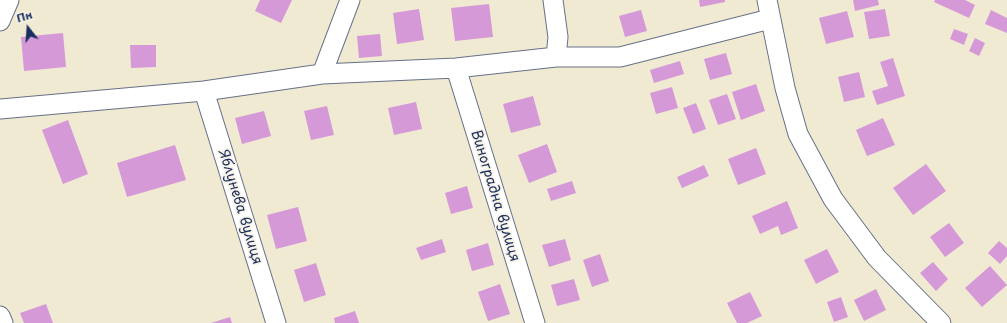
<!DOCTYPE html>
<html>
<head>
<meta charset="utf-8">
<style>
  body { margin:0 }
  #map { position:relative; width:1007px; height:323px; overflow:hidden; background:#f1ead3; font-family:"Playpen Sans",sans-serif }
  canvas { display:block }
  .north { position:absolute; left:8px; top:8px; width:40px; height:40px; -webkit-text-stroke:3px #f7f3e8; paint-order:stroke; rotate:343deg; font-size:11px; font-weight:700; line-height:16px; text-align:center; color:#1b2f5e }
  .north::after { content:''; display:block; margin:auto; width:14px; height:18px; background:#1b2f5e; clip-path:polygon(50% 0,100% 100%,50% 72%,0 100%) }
</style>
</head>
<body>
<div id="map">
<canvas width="1007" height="323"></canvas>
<div class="north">Пн</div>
</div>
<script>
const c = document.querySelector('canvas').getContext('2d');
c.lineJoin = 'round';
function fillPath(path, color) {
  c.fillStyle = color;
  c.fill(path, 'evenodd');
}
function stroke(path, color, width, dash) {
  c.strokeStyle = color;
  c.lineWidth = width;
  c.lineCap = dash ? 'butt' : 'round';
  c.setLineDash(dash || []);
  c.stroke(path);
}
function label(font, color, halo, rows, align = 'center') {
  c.font = font + ' "Playpen Sans",sans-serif';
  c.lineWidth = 3.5;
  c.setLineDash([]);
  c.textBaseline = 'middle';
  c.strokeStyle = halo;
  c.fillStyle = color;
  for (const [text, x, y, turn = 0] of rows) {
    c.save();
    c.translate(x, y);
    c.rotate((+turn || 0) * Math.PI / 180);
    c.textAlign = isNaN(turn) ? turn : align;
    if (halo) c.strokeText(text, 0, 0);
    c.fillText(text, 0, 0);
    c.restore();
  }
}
fillPath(new Path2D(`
  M260,0H292L281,23L255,11Z
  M699,0H725V2L700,7Z
  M853,0H878L879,5L855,11Z
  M935,0H965L975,5L969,18L934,2Z
  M489,4L493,37L455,41L451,8Z
  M419,9L424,40L397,44L393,13Z
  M885,9L890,36L869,39L864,12Z
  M641,10L647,31L625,37L619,16Z
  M991,10L1007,18V33L985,24Z
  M847,11L854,37L826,44L819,18Z
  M954,29L968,34L964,45L950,39Z
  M63,33L66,67L24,71L21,37Z
  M380,34L382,56L359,58L357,36Z
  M975,38L985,43L979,56L969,51Z
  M130,45H156V67L131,68Z
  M726,53L732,74L710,80L704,59Z
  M893,58L905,96L877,105L872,91L888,86L880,62Z
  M680,61L684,74L654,83L650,70Z
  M859,72L865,97L844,102L838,77Z
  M756,84L765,111L741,120L732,92Z
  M672,87L678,108L656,114L650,93Z
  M727,94L736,119L718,125L709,100Z
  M533,96L541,125L511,133L503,104Z
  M416,102L422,129L394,135L388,108Z
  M696,103L706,129L693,134L683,108Z
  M327,106L334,135L311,140L304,111Z
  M264,111L271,136L242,144L235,118Z
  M883,118L895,145L867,156L856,130Z
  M68,120L88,174L63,184L42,130Z
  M547,144L557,172L529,183L518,155Z
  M175,145L186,180L127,197L117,163Z
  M756,148L766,174L738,185L728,159Z
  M926,164L946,191L913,215L893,188Z
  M704,165L709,176L682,188L677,177Z
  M572,181L576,193L551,201L547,189Z
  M467,186L473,208L451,214L445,193Z
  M787,201L798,228L781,235L778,226L760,234L752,216Z
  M298,207L307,241L276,249L267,215Z
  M949,223L964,243L945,257L930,237Z
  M442,239L446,252L421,260L416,248Z
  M565,239L571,260L549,267L542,245Z
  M999,241L1007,248V256L1000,264L988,253Z
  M488,243L494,265L472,271L466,250Z
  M827,249L839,272L816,284L804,260Z
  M600,254L609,281L592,287L583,260Z
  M933,262L948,279L936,291L920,273Z
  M316,263L326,295L304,302L294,270Z
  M990,266L1007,285L982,307L965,288Z
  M574,279L580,300L557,306L551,285Z
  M500,284L510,314L488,321L478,292Z
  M876,289L886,310L864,321L854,300Z
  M750,292L762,316L747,323H737L727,303Z
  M841,297L848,317L834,322L827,302Z
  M46,304L53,323H24L20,313Z
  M355,311L359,323H335L334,318Z
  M230,317L232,323H211Z`), '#d599d8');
const street = new Path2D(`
  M553,0L558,37L556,57
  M767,0L785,88L798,134L833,199L877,258L941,323
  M0,21L9,0
  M456,68L535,323
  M322,74L350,0
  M204,91L276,323
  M0,109L204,91L322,74L456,68L556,57H620L770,19
  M0,316L3,323`);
stroke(street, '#667087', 21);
stroke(street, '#fff', 19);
label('14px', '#1b2f5e', '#f7f3e8', [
  ["Виноградна вулиця",495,196,73],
  ["Яблунева вулиця",240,207,73]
]);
</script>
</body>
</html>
